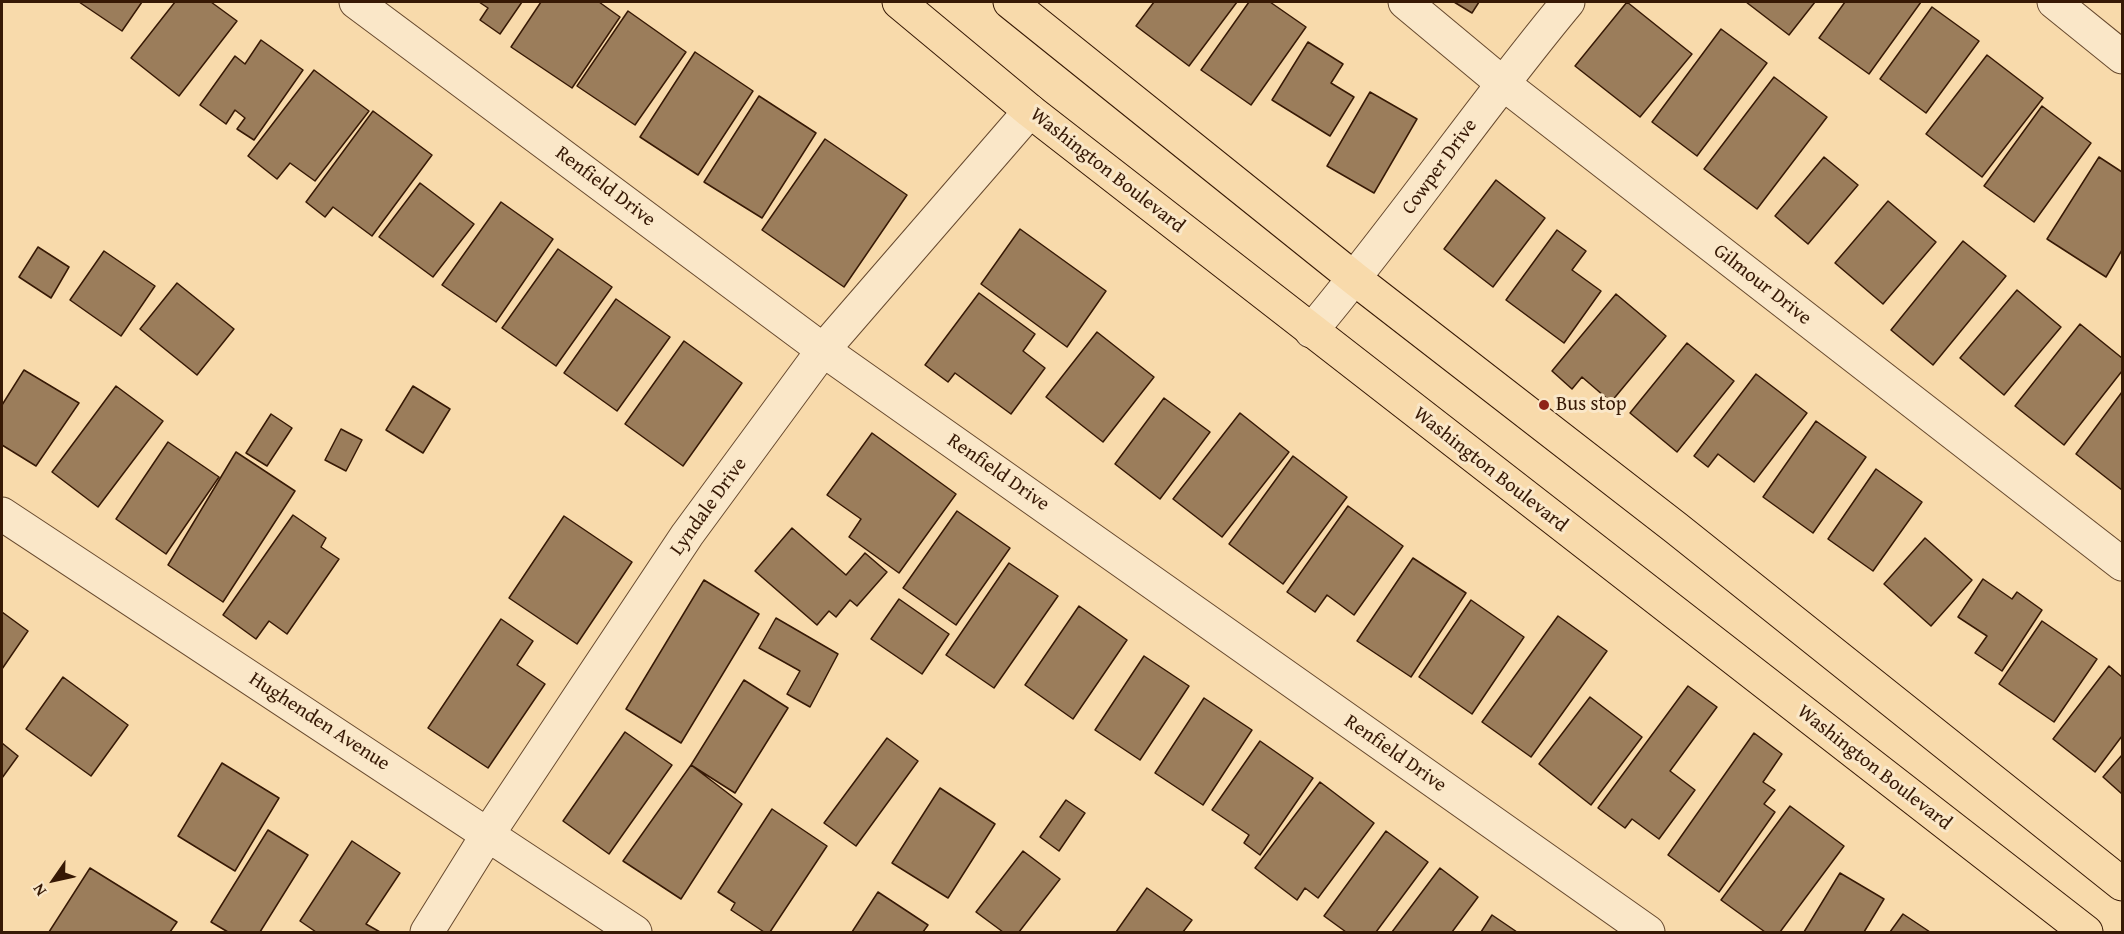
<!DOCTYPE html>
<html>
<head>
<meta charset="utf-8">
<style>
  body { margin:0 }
  #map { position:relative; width:2124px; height:934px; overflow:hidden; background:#f8daab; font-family:"Gentium Book Plus",serif }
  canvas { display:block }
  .frame { position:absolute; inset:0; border:3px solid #371905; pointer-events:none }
  .north { position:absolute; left:24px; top:850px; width:60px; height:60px; -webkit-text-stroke:4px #fae7c8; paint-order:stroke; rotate:236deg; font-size:16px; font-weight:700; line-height:24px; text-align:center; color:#371905 }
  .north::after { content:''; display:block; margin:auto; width:21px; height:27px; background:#371905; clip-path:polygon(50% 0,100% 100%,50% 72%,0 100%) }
</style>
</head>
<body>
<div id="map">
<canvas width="2124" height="934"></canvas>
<div class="frame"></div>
<div class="north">N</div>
</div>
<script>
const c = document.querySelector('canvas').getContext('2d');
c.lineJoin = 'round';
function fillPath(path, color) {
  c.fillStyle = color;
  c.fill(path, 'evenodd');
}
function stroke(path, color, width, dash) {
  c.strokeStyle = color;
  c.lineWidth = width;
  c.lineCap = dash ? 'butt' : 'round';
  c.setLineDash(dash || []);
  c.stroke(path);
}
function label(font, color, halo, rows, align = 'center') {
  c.font = font + ' "Gentium Book Plus",serif';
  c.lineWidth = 6;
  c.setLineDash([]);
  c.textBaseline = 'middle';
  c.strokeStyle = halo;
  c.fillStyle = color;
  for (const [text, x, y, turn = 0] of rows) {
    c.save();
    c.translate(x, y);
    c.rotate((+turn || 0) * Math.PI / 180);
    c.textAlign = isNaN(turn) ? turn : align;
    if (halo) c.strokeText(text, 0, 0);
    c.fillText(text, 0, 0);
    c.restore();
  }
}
const building = new Path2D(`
  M79,2H142L122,31Z
  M175,2H211L237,21L179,96L131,58Z
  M479,2H522L500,34L480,20L488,8Z
  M541,2H599L620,17L572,88L511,47Z
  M1154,2H1237L1189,66L1136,26Z
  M1249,2H1270L1306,27L1251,105L1201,70Z
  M1454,2H1479L1472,13Z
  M1627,2L1692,54L1640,117L1575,66Z
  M1746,2H1815L1789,35Z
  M1845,2H1921L1869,74L1819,38Z
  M1932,7L1979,41L1926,113L1880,79Z
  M628,11L686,52L635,125L577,86Z
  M1721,29L1767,63L1697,156L1652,122Z
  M261,40L303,70L254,140L237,129L245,118L235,110L226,124L200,105L235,56L245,64Z
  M1308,42L1343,64L1331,83L1354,97L1330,136L1272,100Z
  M695,52L753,91L698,175L640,137Z
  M1987,55L2043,98L1982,177L1926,134Z
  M314,70L369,111L315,181L290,163L277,179L248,156Z
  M1774,77L1827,117L1757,209L1704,169Z
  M1370,92L1417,119L1374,193L1327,166Z
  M759,96L816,133L762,218L704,182Z
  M2042,106L2091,143L2034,222L1984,186Z
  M373,111L432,155L372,236L333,207L325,217L306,202Z
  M825,139L907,195L844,287L762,230Z
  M1824,157L1858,185L1808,244L1775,216Z
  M2099,157L2122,172V250L2106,277L2047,239Z
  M1496,180L1545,218L1493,287L1444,249Z
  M420,183L474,224L433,277L379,237Z
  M1888,201L1936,242L1883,304L1835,263Z
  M501,202L553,239L496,322L442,285Z
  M1020,229L1106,291L1067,347L981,284Z
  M1557,230L1586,251L1572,270L1601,291L1564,343L1506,300Z
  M1963,241L2006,276L1933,365L1891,330Z
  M38,247L69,267L51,298L19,277Z
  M558,249L612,287L556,366L502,328Z
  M104,251L155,286L121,336L70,300Z
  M177,283L234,329L197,375L140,329Z
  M2017,290L2061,327L2004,395L1960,358Z
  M979,293L1035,334L1023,351L1045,368L1011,414L955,373L948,382L925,365Z
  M1616,294L1666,336L1611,402L1582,377L1572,389L1552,371Z
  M616,299L670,337L617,411L564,373Z
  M2080,324L2122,358V371L2064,445L2015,406Z
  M1097,332L1154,377L1103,442L1046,397Z
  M684,341L742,383L683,466L625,424Z
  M1687,343L1734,381L1677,452L1630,413Z
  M24,370L79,403L36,466L2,445V405Z
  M1756,374L1807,413L1754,482L1718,454L1708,467L1694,456Z
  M116,386L163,421L98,507L52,472Z
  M413,386L450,409L423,453L386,430Z
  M2122,392V490L2076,454Z
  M1164,398L1210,432L1160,499L1115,464Z
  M1240,413L1289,452L1222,537L1173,499Z
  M271,414L292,428L267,466L246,453Z
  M1816,421L1866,457L1813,533L1763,497Z
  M341,429L362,440L346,471L325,460Z
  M872,433L956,494L899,573L849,537L861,519L827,495Z
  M168,442L219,477L166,554L116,519Z
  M236,452L295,491L223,602L168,565Z
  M1293,456L1347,497L1283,584L1229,544Z
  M1876,469L1922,502L1873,571L1828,539Z
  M1348,506L1403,546L1354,615L1327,595L1315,612L1287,592Z
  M957,511L1010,548L956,625L903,588Z
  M293,515L326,538L321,547L339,559L287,634L269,621L256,639L223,615Z
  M564,516L632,562L577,644L509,598Z
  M792,528L846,575L865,553L887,572L857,606L850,600L836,617L829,611L817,625L755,571Z
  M1925,538L1972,580L1931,626L1884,584Z
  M1413,558L1466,593L1411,677L1357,641Z
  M1009,563L1058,596L994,688L946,655Z
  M1983,579L2012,599L2017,592L2042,610L2002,671L1975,653L1987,636L1958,617Z
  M704,580L759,614L681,743L626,709Z
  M899,599L949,634L922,674L871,639Z
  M1471,600L1524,637L1472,714L1419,677Z
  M1079,606L1127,640L1073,719L1025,685Z
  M2,612L28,631L2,669Z
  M1558,616L1607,651L1531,757L1482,722Z
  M776,618L838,654L810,707L787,694L800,671L759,648Z
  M501,619L533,641L517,665L545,684L488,768L428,728Z
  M2042,621L2097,659L2054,722L1999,684Z
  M1144,656L1189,686L1140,760L1095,730Z
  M2109,666L2122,677V736L2095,772L2053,739Z
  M63,677L128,725L91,776L26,729Z
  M744,680L788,708L735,793L691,765Z
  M1688,686L1717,707L1670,771L1695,790L1659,839L1632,819L1625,828L1598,808Z
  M1590,697L1642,737L1591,805L1539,764Z
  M1204,698L1252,730L1203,805L1155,773Z
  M625,732L672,765L609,854L563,821Z
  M1754,733L1782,754L1763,782L1775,790L1764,804L1775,812L1719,892L1668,855Z
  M887,738L918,761L856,846L824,823Z
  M1260,741L1313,778L1260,855L1244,843L1249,835L1212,810Z
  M2,743L18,756L2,778Z
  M2122,755V794L2103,777Z
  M222,763L279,798L235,871L178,836Z
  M691,765L742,804L681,899L623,861Z
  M1320,782L1374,823L1318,898L1305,888L1297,900L1255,868Z
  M940,788L995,824L948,898L892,863Z
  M1066,800L1085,813L1059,851L1040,837Z
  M1790,806L1844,846L1780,932H1765L1721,900Z
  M772,809L827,846L770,932H764L731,910L735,903L718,892Z
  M268,830L308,855L260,932H228L211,922Z
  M1386,831L1428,862L1376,932H1346L1324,916Z
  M352,841L400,873L366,924L380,932H316L300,921Z
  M1023,851L1060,879L1019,932H1003L976,912Z
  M90,868L177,922L170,932H49Z
  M1440,868L1478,897L1452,932H1392Z
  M1840,873L1884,899L1864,932H1804Z
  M1147,888L1192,920L1183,932H1116Z
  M878,892L928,925L923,932H852Z
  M1903,914L1930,932H1890Z
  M1492,915L1517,932H1481Z`);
fillPath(building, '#9b7d5b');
stroke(building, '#371905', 1.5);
const street = new Path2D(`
  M356,2L823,350L1648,932
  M1405,2L1501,82L2122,564
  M2054,2L2122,57
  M1311,331C1401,224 1479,109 1568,2
  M2,514L635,932
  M427,932L488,834L687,535L823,350L1030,111`);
const highway = new Path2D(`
  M899,2L1030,111L2086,932
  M1010,2L1355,279L1676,528L2122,884`);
stroke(street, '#67492e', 35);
stroke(highway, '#371905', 35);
stroke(street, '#fae7c8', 33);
stroke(highway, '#f8daab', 33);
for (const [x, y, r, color] of [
  [1544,405,6,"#8f2418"]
]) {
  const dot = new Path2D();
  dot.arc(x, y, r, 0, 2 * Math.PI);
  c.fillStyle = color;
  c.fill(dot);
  stroke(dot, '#fae7c8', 2);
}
label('20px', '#371905', '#fae7c8', [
  ["Cowper Drive",1440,167,-54],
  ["Washington Boulevard",1107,171,38],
  ["Renfield Drive",605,187,37],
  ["Gilmour Drive",1762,285,38],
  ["Washington Boulevard",1490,470,38],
  ["Renfield Drive",998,473,35],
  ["Lyndale Drive",709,507,-54],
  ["Hughenden Avenue",319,722,33],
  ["Renfield Drive",1395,754,35],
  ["Washington Boulevard",1874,768,38]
]);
label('20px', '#371905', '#fae7c8', [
  ["Bus stop",1556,405]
], 'left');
</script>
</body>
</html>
